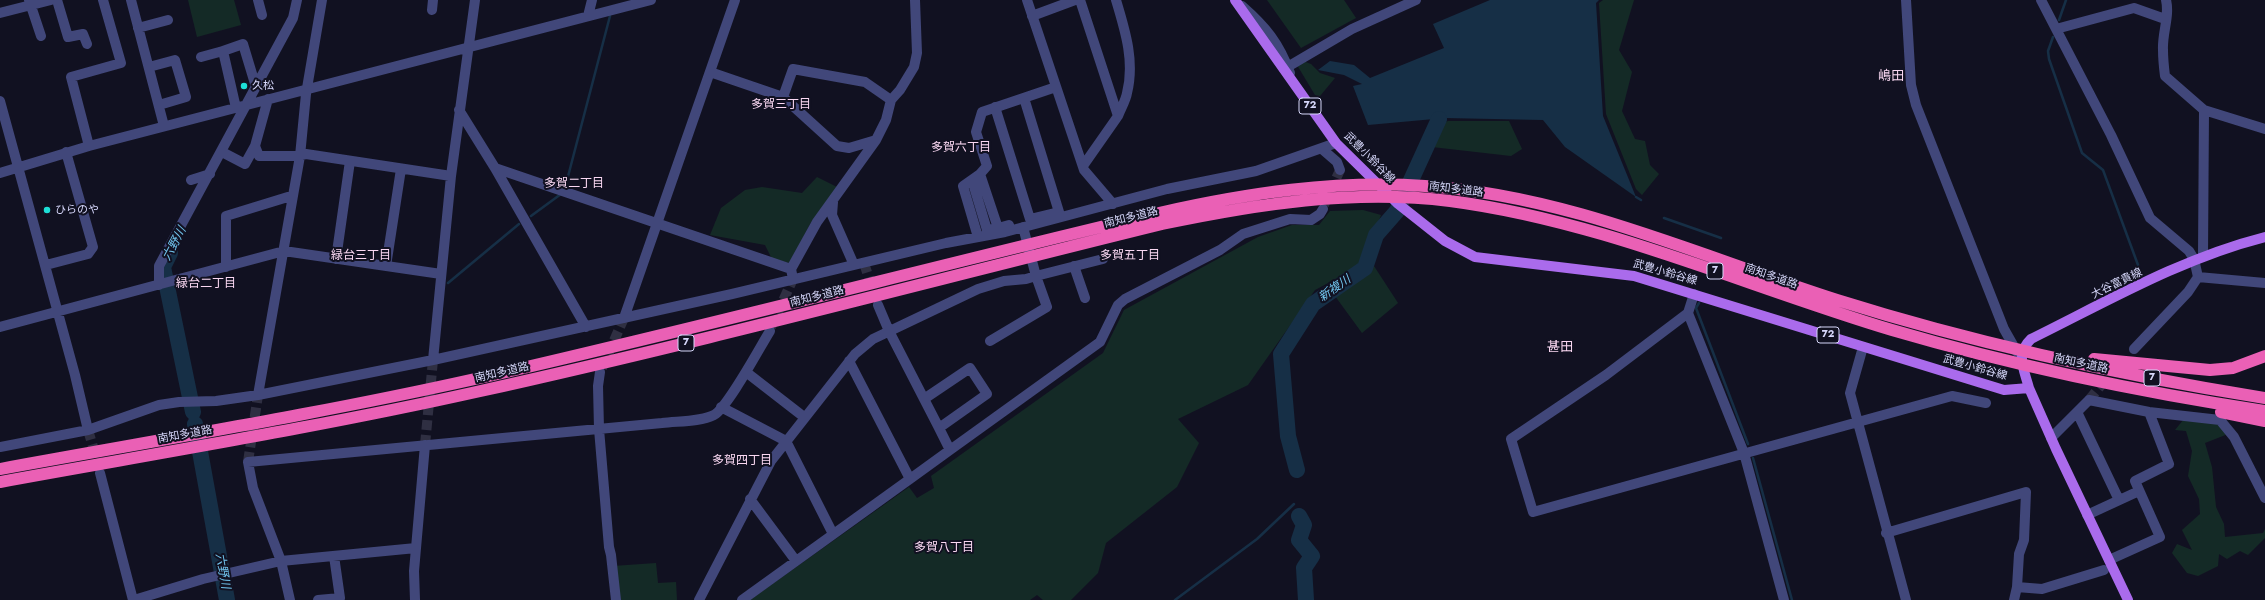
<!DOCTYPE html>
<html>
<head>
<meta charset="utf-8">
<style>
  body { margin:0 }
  canvas { display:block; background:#111121 }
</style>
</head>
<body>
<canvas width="2265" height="600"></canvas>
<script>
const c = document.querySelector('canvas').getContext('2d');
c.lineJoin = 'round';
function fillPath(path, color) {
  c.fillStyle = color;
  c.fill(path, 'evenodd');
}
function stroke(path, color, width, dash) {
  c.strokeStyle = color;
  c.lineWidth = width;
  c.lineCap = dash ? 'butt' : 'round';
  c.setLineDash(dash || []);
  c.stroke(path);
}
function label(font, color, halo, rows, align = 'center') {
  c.font = font + ' Jost,"Noto Sans JP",sans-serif';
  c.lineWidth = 4;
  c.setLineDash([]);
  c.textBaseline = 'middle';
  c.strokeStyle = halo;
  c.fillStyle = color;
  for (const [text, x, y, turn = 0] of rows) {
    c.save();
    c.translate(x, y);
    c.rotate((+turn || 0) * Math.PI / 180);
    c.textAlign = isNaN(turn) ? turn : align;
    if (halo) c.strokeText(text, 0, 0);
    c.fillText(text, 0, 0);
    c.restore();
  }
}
fillPath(new Path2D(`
  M188,0H234L241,25L197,37Z
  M1267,0H1344L1356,18L1301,48Z
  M1603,0H1634L1619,50L1632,72L1622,111L1635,139L1645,141L1650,165L1659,174L1642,195L1636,189L1606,114L1599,3Z
  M1303,61L1311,64L1320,73L1335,78L1320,96L1315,95L1297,65Z
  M1448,121H1509L1522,149L1511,156L1432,147L1439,125Z
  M817,177L837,187L810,224L790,263L772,259L765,245L710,235L721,208L745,190L762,187L802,193Z
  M1363,210L1381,215L1362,265L1315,290L1248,385L1178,419L1199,443L1177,487L1106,543L1098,573L1071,600H1043L1037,595L1030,600H750L909,487L917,498L934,488L931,476L1103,353L1124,310L1258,237L1292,225H1319L1330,211Z
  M1374,266L1398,303L1362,333L1335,296Z
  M2184,419L2218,423L2228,434L2205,443L2212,467L2216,507L2224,524L2225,537L2263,533L2265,529V538L2248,555L2240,551L2227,559L2219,554L2218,566L2198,576L2187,573L2172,553L2177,544L2192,550L2182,530L2200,514L2199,499L2188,476L2192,451L2186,431L2175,430Z
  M656,563L658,583L676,582L677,600H616L613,566Z`), '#142a26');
fillPath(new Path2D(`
  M1490,0H1599L1596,3L1603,116L1636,197L1565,147L1543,120L1445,118L1368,125L1353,86L1362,84L1344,75L1318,70L1330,61L1354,65L1370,78L1444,48L1433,24Z`), '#162f46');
stroke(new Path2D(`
  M2059,20L2066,0
  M2053,37L2048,51L2049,59L2082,153L2103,170L2138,265
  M566,184L610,16
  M1636,197L1641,200
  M531,216L561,194
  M1664,218L1721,238
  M448,283L519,224
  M1699,303L1696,308L1748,444
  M1753,458L1792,600
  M1175,600L1257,539L1294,504`), '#162f46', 2.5);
stroke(new Path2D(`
  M170,253L163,267L193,412
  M195,424L227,600
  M1297,470L1288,436L1281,354L1313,304L1365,268L1376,235L1397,211L1439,119
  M1299,516L1304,525L1299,540L1312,556L1304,568L1306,600`), '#162f46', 16);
stroke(new Path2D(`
  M1324,205L1340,170
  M864,263L877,303
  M771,327L793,279
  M602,368L624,318
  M2089,400L2108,377
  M88,430L97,460
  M425,445L433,360
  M248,462L258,395`), '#2f2f42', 10, [10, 5]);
stroke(new Path2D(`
  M29,0L41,36
  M57,0L68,37L83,34L87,44
  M131,0L164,126
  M258,0L262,15
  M1027,0L1084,170L1113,204
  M1080,0L1118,116L1083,166
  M1116,0C1125,30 1135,61 1127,93C1126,100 1121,108 1118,116
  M1906,0L1911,85L1916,105L2004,329L2017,352
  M2041,0L2111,135L2150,218L2189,251L2194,259L2198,277
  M2166,0C2170,16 2162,33 2163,50C2163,59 2164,68 2165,76L2204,110L2265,129
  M1242,6C1266,27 1279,43 1290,73
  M432,10L433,0
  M0,13L51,0
  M588,16L592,0
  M1032,16L1075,0
  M138,28L168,20
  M2056,29L2134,8L2165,19
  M201,57L223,51
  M149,67L175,60L186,97L159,105
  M1284,69L1352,29L1416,0
  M710,72L783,97L837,146L849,148L876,140
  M783,97L793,69L865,82L891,100
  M268,99L255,146L259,156H297L306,154L451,176
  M0,101L75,375L88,430
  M995,107L1030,219L1059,212L1024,98
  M236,108L223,51L243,44L256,87
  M459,110L495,168L586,327
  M89,146L71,77L121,63L103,0
  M1322,149L1337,162L1340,170
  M222,152L245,164L255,146
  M495,168L791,269
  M0,173L89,146L651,0
  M980,174L998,228L1009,225
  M191,180L210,174
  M972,180L987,230L998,228
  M833,202L832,215L854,265
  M978,237L963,186L980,174L987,166L976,132L982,112L1056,87
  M2203,255L2204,110
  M336,259L350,161
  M46,265L88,254L93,247L66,152
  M386,266L401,169
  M1074,266L1085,298
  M226,267V216L291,196
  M793,279L791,269L817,222L876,140L886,120L891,100L900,90L914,67L917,53L915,0
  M159,285V266L293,18L297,0
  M1694,294L1688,313L1606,375L1511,439L1533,512L1952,396L1986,403
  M878,305L889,331L939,428
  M1688,313L1744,453L1784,600
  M624,318L735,0
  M0,327L284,251L441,274
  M990,341L1047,307L1036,276L1103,259
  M1863,347L1850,393L1906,600
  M2134,349L2188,292L2198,277L2265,283
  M433,360L451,176L475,0
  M849,361L910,479L950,450L939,428L987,394L970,368L924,399
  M600,372L598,386L599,429L609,547L611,555L616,600
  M746,372L804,417
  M258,395L300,156L306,94L322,0
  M721,407L786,441L833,534
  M2077,412L2119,500
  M2051,438L2089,400L2149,412L2220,420L2234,437L2265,498
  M0,447L88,430L159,405L179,402L216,401L258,395L433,360L732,294L946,243L1005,232L1167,189L1256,171L1336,143
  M950,450L1100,342L1118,305L1125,299L1220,250L1243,234L1290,219L1311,220L1320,214L1323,209
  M100,473L133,600
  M750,499L796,561
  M2087,515L2139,491
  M1886,533L2026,492L2024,540L2019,554L2017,587L2014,600
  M2109,560L2160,537L2135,481L2169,464L2149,412
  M2017,587L2042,589L2104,570
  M134,600L203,579L281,561L416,548
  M290,600L281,561L253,488L248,462L662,423C678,421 700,422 714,415C728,407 760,347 770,331
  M318,600L340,598L334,556
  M415,600L414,571L425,445
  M699,600L771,461L855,354L873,339L978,289L1004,281L1026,279L1036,276L1023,227
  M742,600L910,479`), '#41477a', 10);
stroke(new Path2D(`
  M1235,0L1336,143L1397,203L1445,241L1475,257L1634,276L2004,390L2029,388L2056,449L2128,600
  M2029,388C2024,369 2015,354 2031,339C2108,301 2182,258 2265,237`), '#aa6bec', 10);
stroke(new Path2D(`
  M2094,359L2210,370L2233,368L2265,356
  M2221,412L2265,421
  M0,469C158,440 318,414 475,379C704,327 931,267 1159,213C1247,193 1335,180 1425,186C1568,195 1702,257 1837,300C1977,344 2120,375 2265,398
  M0,482C159,453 319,427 476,392C706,341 934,280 1162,224C1257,204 1353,189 1450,201C1603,221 1745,286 1892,330C2015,366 2139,392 2265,411`), '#ea60b5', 12);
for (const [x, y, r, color] of [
  [244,86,4,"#1ddfd7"],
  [47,210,4,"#1ddfd7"]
]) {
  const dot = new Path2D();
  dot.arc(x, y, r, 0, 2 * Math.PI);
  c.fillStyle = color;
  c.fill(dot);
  stroke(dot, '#111121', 1.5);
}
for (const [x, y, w] of [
  [1310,106,22],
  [1715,271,16],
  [1828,335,22],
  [686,343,16],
  [2152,378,16]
]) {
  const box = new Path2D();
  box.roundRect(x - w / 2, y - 8, w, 16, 3);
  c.fillStyle = '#111121';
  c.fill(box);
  stroke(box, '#d6d7fa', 1);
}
label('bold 10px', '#d6d7fa', null, [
  ["72",1310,106],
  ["7",1715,271],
  ["72",1828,335],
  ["7",686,343],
  ["7",2152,378]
]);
label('11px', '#d6d7fa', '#111121', [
  ["久松",252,86],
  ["ひらのや",55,210]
], 'left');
label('11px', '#d6d7fa', '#111121', [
  ["武豊小鈴谷線",1369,158,45],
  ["南知多道路",1456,190,7],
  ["南知多道路",1131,218,-14],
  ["武豊小鈴谷線",1665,273,16],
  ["南知多道路",1771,277,19],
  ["大谷富貴線",2117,284,-26],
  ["南知多道路",817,297,-14],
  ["南知多道路",2081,364,12],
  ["武豊小鈴谷線",1975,368,16],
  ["南知多道路",502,373,-13],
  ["南知多道路",185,435,-10]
]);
label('12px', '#fad8f2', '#111121', [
  ["多賀三丁目",781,105],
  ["多賀六丁目",961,148],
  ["多賀二丁目",574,184],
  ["緑台三丁目",361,256],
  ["多賀五丁目",1130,256],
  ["緑台二丁目",206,284],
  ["多賀四丁目",742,461],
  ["多賀八丁目",944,548]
]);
label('italic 12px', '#71c4ed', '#111121', [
  ["六野川",175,244,-62],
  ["新複川",1335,289,-35],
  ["六野川",222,571,80]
]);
label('13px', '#fad8f2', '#111121', [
  ["嶋田",1891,77],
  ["甚田",1560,348]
]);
</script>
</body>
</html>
